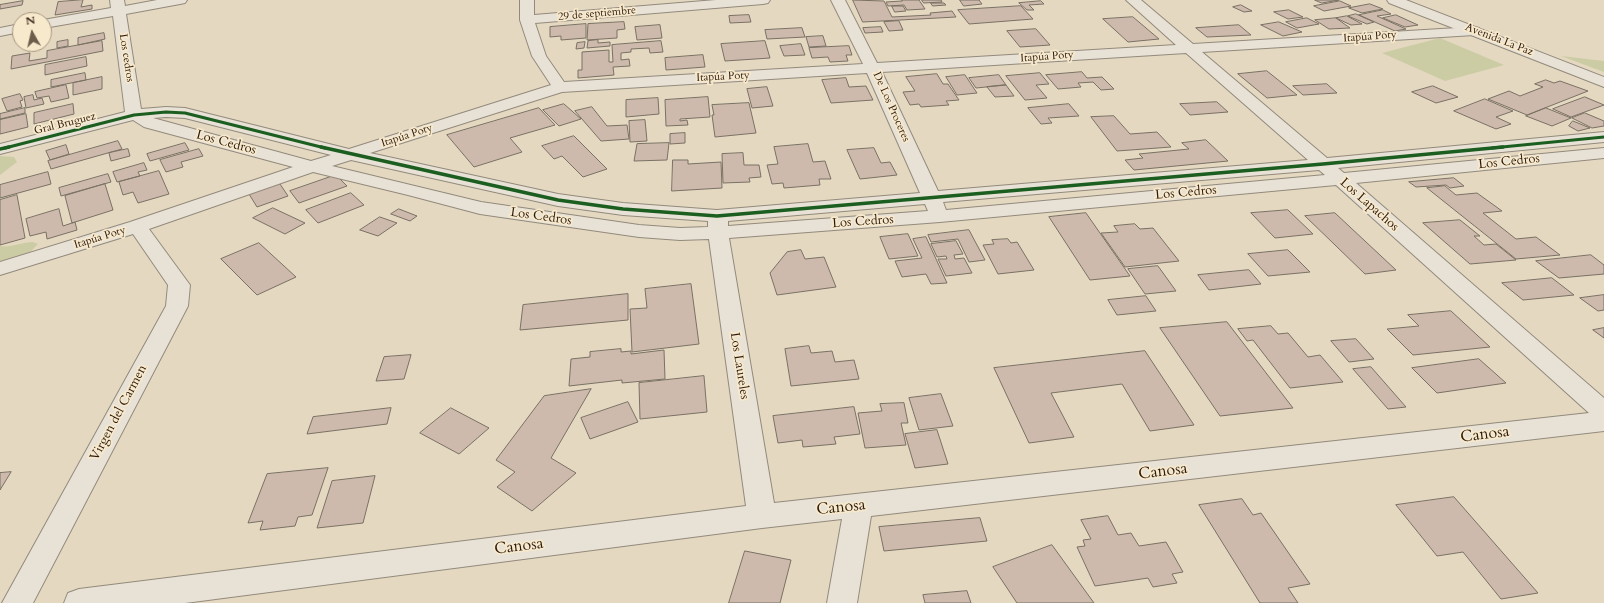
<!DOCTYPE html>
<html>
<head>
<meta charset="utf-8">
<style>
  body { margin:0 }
  #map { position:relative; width:1604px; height:603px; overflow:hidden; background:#e4d8c0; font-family:Cardo,serif }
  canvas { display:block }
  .north { position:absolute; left:12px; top:12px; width:40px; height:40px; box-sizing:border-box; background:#f7e9cc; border:1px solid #a69680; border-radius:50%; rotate:352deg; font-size:11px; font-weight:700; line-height:16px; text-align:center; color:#2c190e }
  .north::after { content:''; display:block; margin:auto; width:14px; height:18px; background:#6c5c4c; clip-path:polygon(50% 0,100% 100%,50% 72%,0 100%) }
</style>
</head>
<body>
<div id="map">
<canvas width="1604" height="603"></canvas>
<div class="north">N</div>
</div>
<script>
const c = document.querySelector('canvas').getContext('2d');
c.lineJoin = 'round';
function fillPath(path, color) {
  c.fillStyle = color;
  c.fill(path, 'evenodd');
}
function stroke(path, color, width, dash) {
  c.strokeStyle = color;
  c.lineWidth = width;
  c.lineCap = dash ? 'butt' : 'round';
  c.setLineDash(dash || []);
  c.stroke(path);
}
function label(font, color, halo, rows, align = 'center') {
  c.font = font + ' Cardo,serif';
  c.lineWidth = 3.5;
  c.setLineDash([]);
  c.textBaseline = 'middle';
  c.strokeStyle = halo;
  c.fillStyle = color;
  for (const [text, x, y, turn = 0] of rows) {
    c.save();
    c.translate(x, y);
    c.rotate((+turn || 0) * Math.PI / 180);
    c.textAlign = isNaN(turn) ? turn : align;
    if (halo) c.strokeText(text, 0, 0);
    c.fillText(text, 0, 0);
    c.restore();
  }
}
fillPath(new Path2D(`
  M1440,38L1504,65L1445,81L1382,53Z
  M1561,56L1604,61V72Z
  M0,156L14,157L17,162L0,175Z
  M33,242L38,244L28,254L0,265V246C10,248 22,242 33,242Z`), '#cccca4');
const building = new Path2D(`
  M83,0L81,7L92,5V9L55,15L58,2Z
  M853,0L884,1L892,17L931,15L930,13L952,11L956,17L863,22Z
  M902,0H919L925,9L907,10L904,5L888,6L886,2L902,1Z
  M922,0H941L942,2L924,3Z
  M960,0H979L982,4L964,6Z
  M1315,0H1339L1322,3Z
  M23,1L22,5L0,9V5Z
  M1041,1L1044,4L1029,5L1034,10H1027L1019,3Z
  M1340,1L1351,6L1324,11L1314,6Z
  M931,3H944L946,5L933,6Z
  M1370,4L1383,9L1362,13L1349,8Z
  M1241,5L1252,11L1244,12L1233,7Z
  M892,6H903L906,11L895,12Z
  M1021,6L1033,19L969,24L958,10Z
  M1289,10L1303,17L1288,19L1274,12Z
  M1383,10L1391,14L1377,16L1406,29L1395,31L1359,15Z
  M1356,14L1374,22L1367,24L1348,16Z
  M749,15L751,22L730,23L729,16Z
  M1396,15L1418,25L1405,27L1383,18Z
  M1347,16L1362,24L1351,25L1336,18Z
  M1133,17L1159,39L1128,42L1103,19Z
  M1307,18L1319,24L1297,28L1286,22Z
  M1336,18L1350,28L1329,29L1315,20Z
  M899,21L903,30L889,31L884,22Z
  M624,22L625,29L617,30V38L587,40L588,24Z
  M1279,22L1302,32L1283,36L1261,25Z
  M586,24V38L561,40V36L550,37V27Z
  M660,25L662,38L637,40L635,27Z
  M1239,25L1251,35L1207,37L1196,28Z
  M881,27L883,32L865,33L863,28Z
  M802,28L805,37L767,39L765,30Z
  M1036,29L1050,45L1020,47L1007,31Z
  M104,33L105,39L78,45V38Z
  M823,36L826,46L809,47L806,37Z
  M68,40V46L57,48V42Z
  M598,40V43L610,42V46L587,48L588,41Z
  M102,41L103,51L11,69L12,56L30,53L29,61L47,58V51Z
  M661,41L663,52L650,53L649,48L631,49V52L621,53V60L629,59L630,66L613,67L614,75L578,78V70H582V52L609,50V62H613L612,45Z
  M765,41L770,58L725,61L721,44Z
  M585,42L584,48L576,49L577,43Z
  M801,44L805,55L784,56L780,46Z
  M849,46L852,55H846L848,61L830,62L828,57L812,58L809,48Z
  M703,55L705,67L666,70L665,58Z
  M86,57L87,66L45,75V65Z
  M1267,71L1297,95L1267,98L1238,74Z
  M1082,72L1087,78L1102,77L1114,89L1101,90L1093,82L1078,83L1081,87L1058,89L1046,75Z
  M85,73L86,80L51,87V80Z
  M1040,73L1049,84L1036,85L1047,98L1025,100L1006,76Z
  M937,74L943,84H948L959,100L946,101L949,105L921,107L919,104L910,105L903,92L915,91L906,77Z
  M965,75L977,93L957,95L946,77Z
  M999,75L1006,85L976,88L969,78Z
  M102,77V89L73,95V83Z
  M846,78L849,87L866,86L873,100L831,103L822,80Z
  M1546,80L1554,83L1560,81L1588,91L1527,115L1488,99L1509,91L1520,96L1543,87L1535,84Z
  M1327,84L1337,93L1303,95L1293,86Z
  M66,85L69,98L51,102L49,96L37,98L35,92Z
  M1006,85L1014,96L995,97L987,87Z
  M1433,86L1458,97L1436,103L1412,92Z
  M767,87L773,106L752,108L747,89Z
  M20,94L23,100L20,101L22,107L7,111L2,99Z
  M33,95L34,100L42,98L44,104L26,108L24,97Z
  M708,97L710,117L680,119V121L687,120L688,125L666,126L665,100Z
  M1585,97L1604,105L1571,117L1553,109Z
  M658,98L659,114L626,117V100Z
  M1485,99L1513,111L1496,117L1511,124L1496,129L1454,111Z
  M1217,102L1228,112L1190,115L1180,104Z
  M749,103L756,133L715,137L712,115H714L712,105Z
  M73,104L74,114L34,124V113Z
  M564,104L581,119L559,126L543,110Z
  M1069,104L1079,116L1048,118L1052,123L1041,124L1028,108Z
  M592,107L607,126L627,125L629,139L601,141L575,111Z
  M25,108V113L0,119V114Z
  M539,108L555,125L510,138L522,152L474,167L447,135Z
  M1546,108L1571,118L1552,126L1526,116Z
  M1585,113L1604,121V126L1592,128L1572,118Z
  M26,114L28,127L0,134V120Z
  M1114,116L1130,134L1157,132L1171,147L1117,151L1091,117Z
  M645,120L647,141L630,142L629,121Z
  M1573,121L1590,128L1578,131L1569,126Z
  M685,133V143L670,144V134Z
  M574,136L607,169L583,177L562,156L554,159L542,146Z
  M1206,140L1228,161L1134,170L1125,160L1143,158L1139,154L1189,149L1182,143Z
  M118,141L122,149L51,169L48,161Z
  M185,143L189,150L150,161L147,154Z
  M669,143L667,160L634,161L637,144Z
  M808,144L813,162L825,161L831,179H819L820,185L784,188L783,183L772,184L767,165L778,164L774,147Z
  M66,145L69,154L50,160L46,151Z
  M874,148L881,163L890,162L897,175L860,179L847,150Z
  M128,149L130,156L111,161L109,153Z
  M199,149L203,156L181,162L183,167L166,172L160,160Z
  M743,153L744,165H759L761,177L749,178L750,182L723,183L722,154Z
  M673,160H688V164L721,162L722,188L672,191Z
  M144,163L147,170L138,172L140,176L117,182L113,172Z
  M159,171L169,194L138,203L133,192L123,195L119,182Z
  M48,172L51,184L0,198V185Z
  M108,174L111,182L61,196L59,188Z
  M336,175L347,186L299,203L290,191Z
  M1454,178L1464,186L1450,188L1446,185L1416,187L1409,182Z
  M105,184L113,210L72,223L65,196Z
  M280,184L288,196L257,207L249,194Z
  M1445,186L1456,195L1477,193L1502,211L1483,213L1516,239L1536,237L1560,255L1516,259L1427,188Z
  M351,193L364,205L318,223L306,210Z
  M17,195L25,238L0,245V200Z
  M273,208L305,223L285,234L253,218Z
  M59,209L63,226L75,222L77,230L47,239L46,232L30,236L26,219Z
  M399,209L417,216L410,221L391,214Z
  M1288,210L1313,234L1275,238L1251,213Z
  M1086,213L1130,276L1090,280L1049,217Z
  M1335,213L1396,270L1365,274L1305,216Z
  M380,217L397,223L378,236L360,230Z
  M1460,220L1480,236H1474L1484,245L1496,244L1516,260L1470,264L1423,223Z
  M1135,224L1140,229L1153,228L1179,261L1125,267L1101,233L1118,232L1114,226Z
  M969,230L985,260L969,262L958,239L931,242L928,235Z
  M908,234L918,256L889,259L880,237Z
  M926,237L947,283L931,284L926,274L902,277L895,261L922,258L913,239Z
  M1008,239L1011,243L1017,242L1034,270L998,274L983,245L994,244L992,240Z
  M956,241L963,254L954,255L955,259L964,258L972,273L946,276L938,259H947L946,256L937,257L931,244Z
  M259,243L296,277L257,295L221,259Z
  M801,250L805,259L824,257L836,287L777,295L770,273L787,252Z
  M1288,250L1310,272L1268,276L1248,254Z
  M1591,255L1604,265V274L1559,278L1536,261Z
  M1158,266L1176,291L1145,294L1128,269Z
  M1249,270L1261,284L1209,290L1198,275Z
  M1552,278L1574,295L1523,300L1502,283Z
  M691,284L699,344L632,352L630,309L647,308L645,289Z
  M628,294V320L520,330L523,305Z
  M1604,295V310L1598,311L1580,298Z
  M1146,296L1156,311L1117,315L1108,300Z
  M1451,311L1490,347L1413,355L1387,329L1419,326L1408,315Z
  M1227,322L1293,408L1220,416L1160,328Z
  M1271,326L1278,334L1288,333L1308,357L1320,355L1343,382L1290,388L1253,340L1247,341L1238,329Z
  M1604,328V338L1593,330Z
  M1356,339L1374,359L1349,362L1331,341Z
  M809,346L811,353L832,351L835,362L854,360L859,379L791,386L785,349Z
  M621,349V352L631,351V354L664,350L665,379L622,383V380L569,386L571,359L590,357V352Z
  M1145,351L1194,425L1150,431L1122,384L1051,393L1074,437L1029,443L994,368Z
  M411,355L404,379L376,381L384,357Z
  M1479,359L1506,383L1437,393L1412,368Z
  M1371,367L1406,407L1388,409L1353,369Z
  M704,376L707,412L640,419L639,383Z
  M591,389L551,458L576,473L532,511L497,487L515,472L496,460L544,396Z
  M941,394L953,426L919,430L909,398Z
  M628,402L638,422L590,439L581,418Z
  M904,403L908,423H901L906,445L865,448L858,413L882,411L880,404Z
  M854,407L860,434L834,437L836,444L803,447L802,440L778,443L773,416Z
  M391,408L387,424L307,434L313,417Z
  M451,408L489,428L459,454L420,433Z
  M937,430L948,464L915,468L905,434Z
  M328,468L312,515L298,517L295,526L260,530L263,521L248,523L267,474Z
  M11,472L0,490V473Z
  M375,476L363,523L317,528L332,481Z
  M1454,497L1538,593L1501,599L1463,552L1437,556L1396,505Z
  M1242,499L1253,515L1261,513L1310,584L1288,588L1298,603H1260L1199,505Z
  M1108,516L1118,535L1131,533L1139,546L1166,542L1183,572L1172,574L1177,583L1153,587L1148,578L1095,586L1077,547L1085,546L1083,540L1091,539L1081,520Z
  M980,518L987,541L884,551L879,527Z
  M1052,545L1094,603H1017L993,567Z
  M745,551L791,560L780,603H729Z
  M967,591L971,603H925L923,595Z`);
fillPath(building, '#cebaac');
stroke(building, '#797164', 1);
const minor = new Path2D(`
  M110,0H124L125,6L157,0H187L185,3L180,4L126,14L141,109L166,107L185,108L349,149L551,85L532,56L520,20V0H534V15L716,0H770L768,3L763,4L535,23L546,56L564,82L863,64L831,0H845L877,63L1176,45L1126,0H1141L1193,44L1474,27L1479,28L1481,31L1479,34L1474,35L1202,52L1327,158L1604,132V142L1338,168L1344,173L1604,148V158L1356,183L1604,398V431L871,516L857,603H827L842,519L762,528L185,603H64L68,593L79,589L746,506L709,239L680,240L639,237L480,214L408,195L313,172L149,229L190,285L188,306L33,603H2L166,306L168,285L133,234L0,275V262L130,222L293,167L144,127L133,120L0,154V144L125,112L113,16L44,28L43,20L111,8ZM1186,53L1308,160L938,191L882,72ZM867,73L920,193L717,210L623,203L558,194L370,153L562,92ZM166,117L185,118L331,155L311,161L153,118ZM351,160L558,206L623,215L708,221V227L680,228L639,225L481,202L332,166ZM1319,170L1325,175L946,210L943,202ZM1336,185L1589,413L774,503L729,238L940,222ZM925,204L928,211L728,226V221Z
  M20,24V32L0,36V28Z`);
const tertiary = new Path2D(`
  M1387,0H1406L1604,77V87L1389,3Z`);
stroke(minor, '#938a7c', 2);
stroke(tertiary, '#938a7c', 2);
fillPath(minor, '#e8e2d6');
fillPath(tertiary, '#e8e2d6');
stroke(new Path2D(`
  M5,148L134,115L166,112L185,113L325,148
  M1492,148L1604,137`), '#1b5e20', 3);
stroke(new Path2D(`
  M321,147L558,200L623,209L717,216L1323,164L1503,147
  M0,149L9,147`), '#1b5e20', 3.5);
label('11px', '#2c190e', '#f7e9cc', [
  ["29 de septiembre",597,14,-5],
  ["Itapúa Poty",1370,37,-4],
  ["Avenida La Paz",1499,40,21],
  ["Itapúa Poty",1047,57,-4],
  ["Los cedros",126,58,81],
  ["Itapúa Poty",723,77,-3],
  ["De Los Proceres",891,107,66],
  ["Gral Bruguez",65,124,-14],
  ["Itapúa Poty",407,136,-18],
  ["Itapúa Poty",100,238,-17]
]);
label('13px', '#2c190e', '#f7e9cc', [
  ["Los Cedros",226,143,15],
  ["Los Cedros",1509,162,-6],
  ["Los Cedros",1186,193,-5],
  ["Los Lapachos",1369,205,41],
  ["Los Cedros",541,217,8],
  ["Los Cedros",863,222,-4],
  ["Los Laureles",739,366,81],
  ["Virgen del Carmen",119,413,-62]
]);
label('16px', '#2c190e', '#f7e9cc', [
  ["Canosa",1485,435,-7],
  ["Canosa",1163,472,-7],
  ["Canosa",841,508,-6],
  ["Canosa",519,547,-7]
]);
</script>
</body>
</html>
